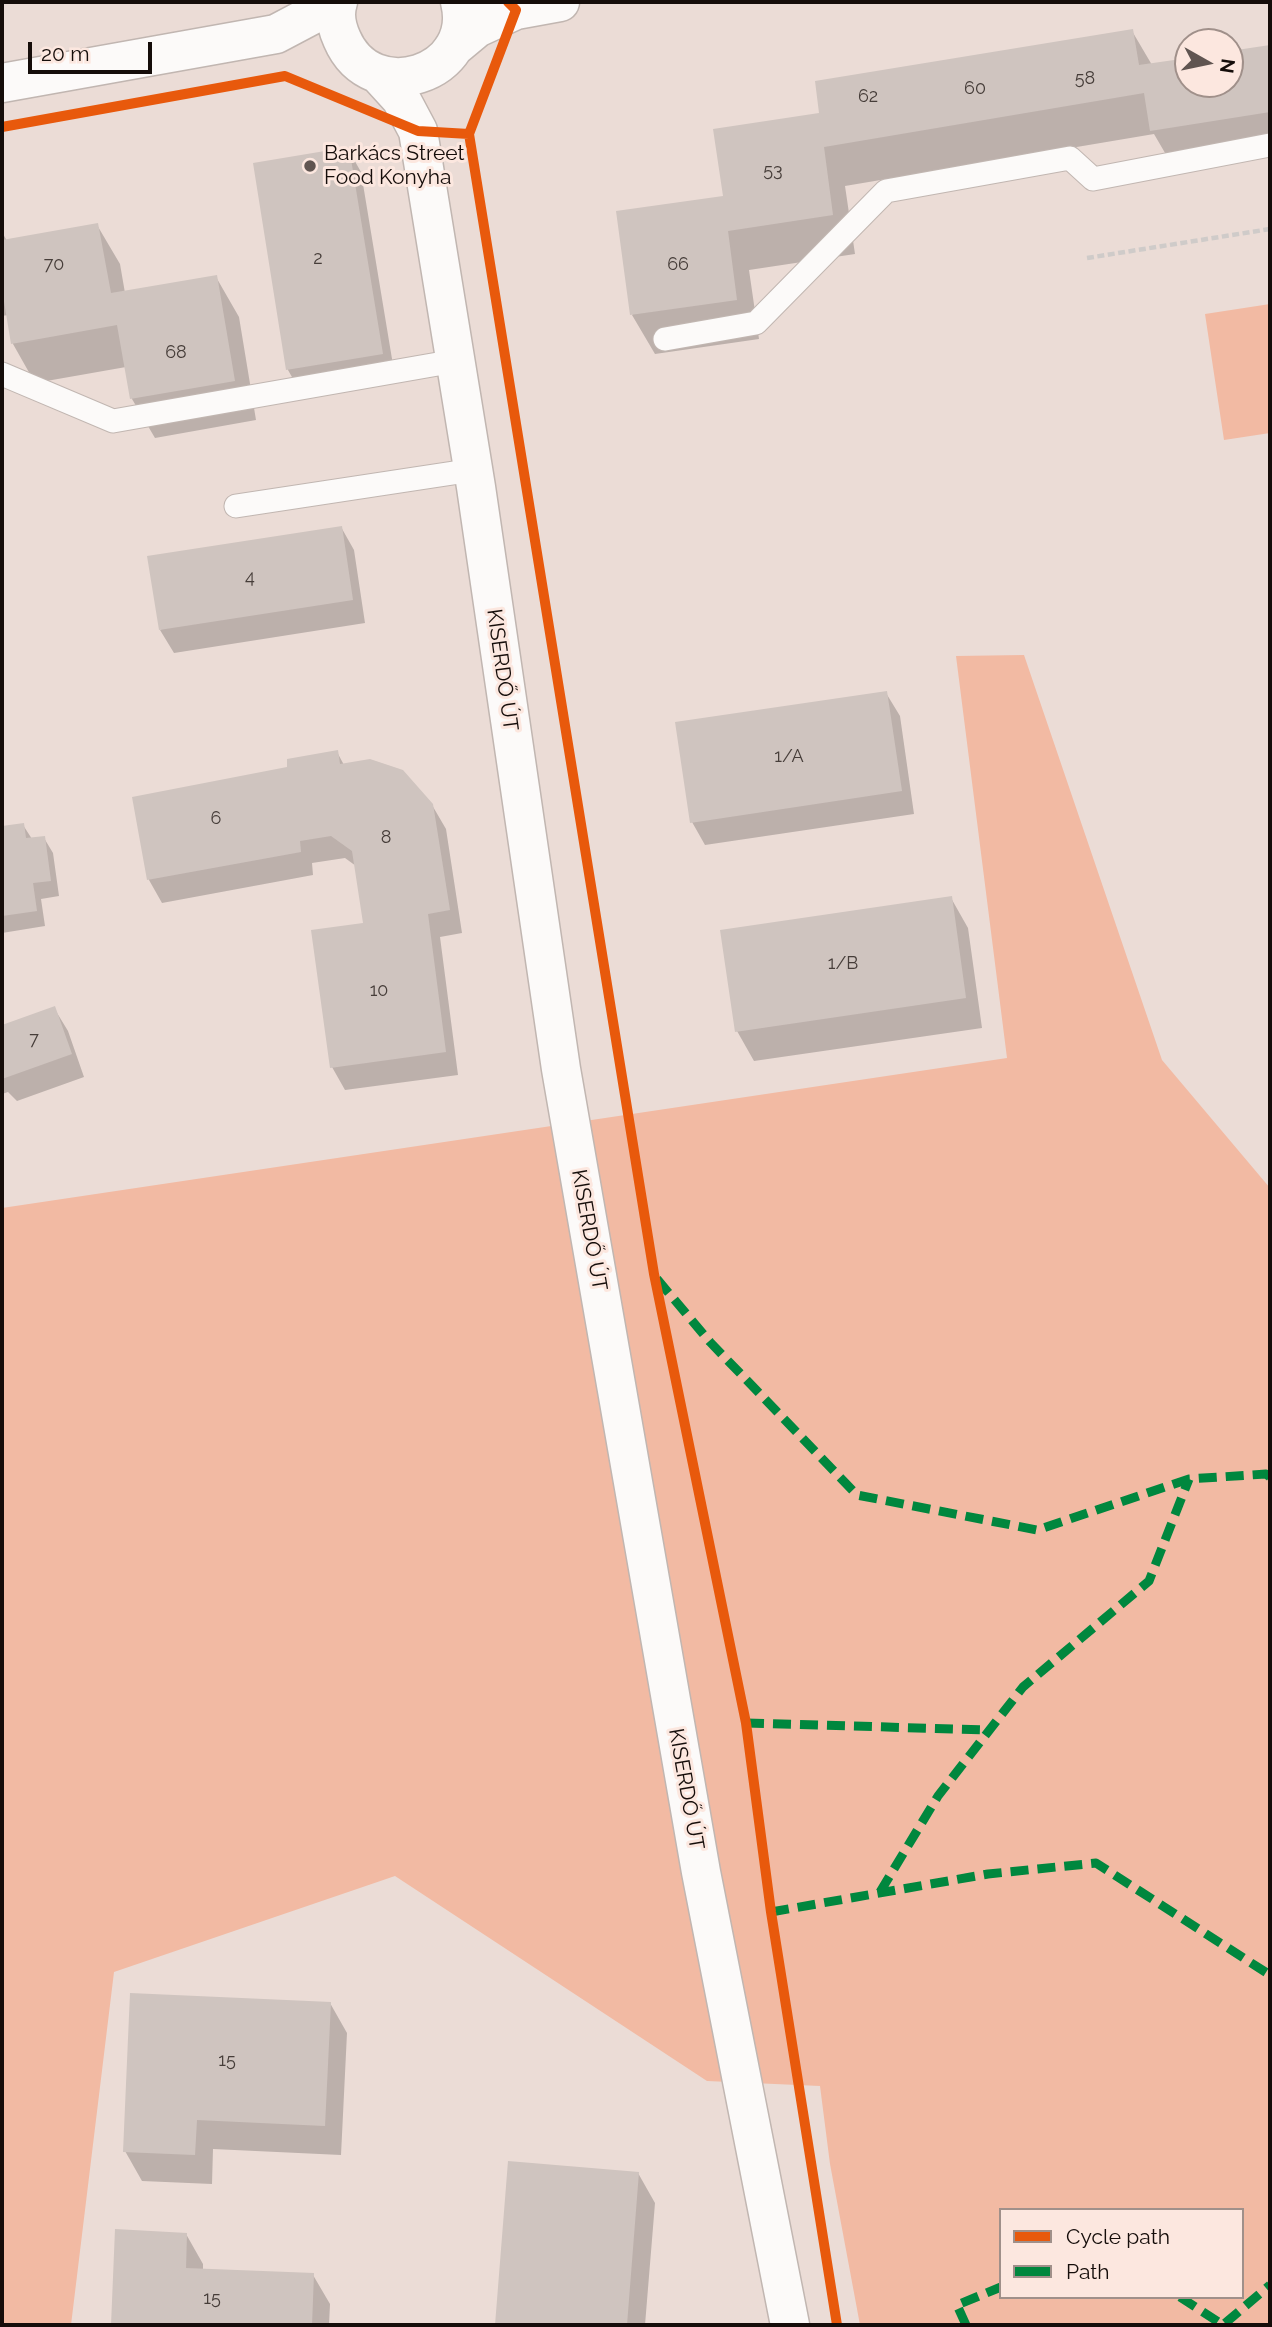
<!DOCTYPE html>
<html>
<head>
<meta charset="utf-8">
<style>
  body { margin:0 }
  #map { position:relative; width:1272px; height:2327px; overflow:hidden; background:#ebdcd6; font-family:Raleway,sans-serif }
  canvas { display:block }
  .frame { position:absolute; inset:0; border:4px solid #150d0a; pointer-events:none }
  .legend { position:absolute; left:999px; top:2208px; width:245px; height:91px; box-sizing:border-box; background:#fce7df; border:2px solid #a0908a; margin:0; padding:9px 12px; list-style:none; font-size:21px; color:#150d0a }
  .legend li { display:flex; align-items:center; gap:14px; height:35px }
  .legend b { width:35px; border:2px solid #a0908a }
  .north { position:absolute; left:1174px; top:28px; width:70px; height:70px; box-sizing:border-box; background:#fce7df; border:2px solid #a0908a; border-radius:50%; rotate:99deg; font-size:19px; font-weight:700; line-height:28px; text-align:center; color:#150d0a }
  .north::after { content:''; display:block; margin:auto; width:24px; height:32px; background:#605551; clip-path:polygon(50% 0,100% 100%,50% 72%,0 100%) }
  .scale { position:absolute; left:28px; top:42px; width:124px; height:32px; box-sizing:border-box; border:4px solid #150d0a; border-top:0; padding-left:9px; font-size:21px; line-height:24px; white-space:nowrap; color:#150d0a; -webkit-text-stroke:5px #fce7df; paint-order:stroke }
</style>
</head>
<body>
<div id="map">
<canvas width="1272" height="2327"></canvas>
<div class="frame"></div>
<ul class="legend">
<li><b style="height:9px;background:#e8590c"></b>Cycle path</li>
<li><b style="height:9px;background:#00873e"></b>Path</li>
</ul>
<div class="north">N</div>
<div class="scale">20 m</div>
</div>
<script>
const c = document.querySelector('canvas').getContext('2d');
c.lineJoin = 'round';
function fillPath(path, color) {
  c.fillStyle = color;
  c.fill(path, 'evenodd');
}
function stroke(path, color, width, dash) {
  c.strokeStyle = color;
  c.lineWidth = width;
  c.lineCap = dash ? 'butt' : 'round';
  c.setLineDash(dash || []);
  c.stroke(path);
}
function label(font, color, halo, rows, align = 'center') {
  c.font = font + ' Raleway,sans-serif';
  c.lineWidth = 6;
  c.setLineDash([]);
  c.textBaseline = 'middle';
  c.strokeStyle = halo;
  c.fillStyle = color;
  for (const [text, x, y, turn = 0] of rows) {
    c.save();
    c.translate(x, y);
    c.rotate((+turn || 0) * Math.PI / 180);
    c.textAlign = isNaN(turn) ? turn : align;
    if (halo) c.strokeText(text, 0, 0);
    c.fillText(text, 0, 0);
    c.restore();
  }
}
fillPath(new Path2D(`
  M1270,304V433L1224,440L1205,314Z
  M1024,655L1162,1060L1270,1188V2325H860L830,2164L820,2086L707,2081L395,1876L114,1972L71,2325H2V1208L1007,1058L956,656ZM1001,2210H1242V2297H1001Z`), '#f2baa3');
fillPath(new Path2D(`
  M1132,31L1152,65L1188,60V84H1230V53L1270,47V155L1175,170L1154,134L845,186L855,254L749,270L759,339L655,354L632,315L725,197L821,115Z
  M348,149L361,172L395,377L301,393L288,370L255,164Z
  M97,225L120,264L125,293L216,277L239,317L256,420L155,438L132,399L126,367L35,383L13,344L8,315L2,316V232L7,241Z
  M341,527L354,550L365,623L174,653L160,630Z
  M886,693L900,716L914,814L705,845L692,822Z
  M337,752L344,765L432,805L446,829L462,933L440,937L458,1075L345,1090L332,1067L365,924L356,866L345,858L312,863L313,875L162,903L149,880L134,798L289,769Z
  M23,825L32,839L44,838L53,853L59,896L41,899L45,926L2,933V828Z
  M951,898L968,928L982,1028L754,1061L737,1031Z
  M54,1008L68,1031L84,1077L17,1101L8,1092L2,1094V1027Z
  M330,2003L347,2033L341,2155L213,2149L212,2184L142,2181L125,2151Z
  M510,2163L638,2173L655,2203L645,2325H496Z
  M116,2231L186,2234L203,2264V2270L313,2275L330,2304L329,2325H112Z`), '#0003');
fillPath(new Path2D(`
  M1133,29L1139,65L1188,58V84H1230V51L1270,45V112L1150,131L1144,93L824,147L833,215L728,231L737,300L630,315L616,211L723,196L713,129L819,113L815,81Z
  M349,147L383,354L286,370L253,163Z
  M98,223L111,293L217,275L235,381L130,399L117,325L11,344L2,289V240Z
  M342,526L353,600L159,630L147,556Z
  M887,691L902,791L690,823L675,722Z
  M338,750L340,764L370,759L403,770L433,804L450,910L428,914L446,1052L330,1068L311,930L363,923L352,851L331,836L300,841L301,852L147,880L132,797L287,767V759Z
  M24,823L26,838L45,836L51,881L33,883L37,911L2,916V826Z
  M952,896L966,998L735,1032L720,930Z
  M55,1006L72,1054L2,1079V1025Z
  M130,1993L331,2002L325,2126L197,2120L195,2155L123,2152Z
  M508,2161L639,2172L627,2325H495Z
  M115,2229L187,2233L186,2268L314,2273L312,2325H111Z`), '#cfc4bf');
const service = new Path2D(`
  M665,339L756,323L886,191L1070,158L1093,179L1270,145
  M2,374L113,421L455,361
  M236,506L473,470`);
const tertiary = new Path2D(`
  M338,2C334,14 337,28 342,39C372,109 478,74 460,2
  M494,2L516,10L560,2
  M453,48L477,28L516,10
  M380,76L401,99L418,131L476,487L561,1069L701,1872L790,2325
  M2,83L276,34L312,15L326,2`);
stroke(service, '#c1b6b1', 25);
stroke(tertiary, '#c1b6b1', 41);
stroke(new Path2D(`
  M1087,258L1270,229`), '#cfcbc9', 4.5, [7, 3.5]);
stroke(service, '#fcfaf9', 23);
stroke(tertiary, '#fcfaf9', 38);
stroke(new Path2D(`
  M657,1279L710,1342L857,1495L1037,1530L1189,1479L1266,1474L1270,1477
  M746,1723L990,1730
  M880,1892L938,1796L1023,1687L1149,1581L1189,1479
  M771,1912L988,1874L1096,1863L1270,1975
  M1180,2297L1223,2325L1270,2285
  M966,2325L957,2305L1001,2287`), '#00873e', 9, [18, 9]);
stroke(new Path2D(`
  M508,2L516,10L469,134L654,1274L746,1723L771,1912L837,2325
  M2,127L285,76L418,131L469,134`), '#e8590c', 10);
for (const [x, y, r, color] of [
  [310,166,7,"#605551"]
]) {
  const dot = new Path2D();
  dot.arc(x, y, r, 0, 2 * Math.PI);
  c.fillStyle = color;
  c.fill(dot);
  stroke(dot, '#fce7df', 2.5);
}
label('18px', '#463d39', null, [
  ["58",1085,79],
  ["60",975,89],
  ["62",868,97],
  ["53",773,171],
  ["2",318,259],
  ["70",54,265],
  ["66",678,265],
  ["68",176,353],
  ["4",250,578],
  ["1/A",789,757],
  ["6",216,819],
  ["8",386,838],
  ["1/B",843,964],
  ["10",379,991],
  ["7",34,1040],
  ["15",227,2061],
  ["15",212,2299]
]);
label('21px', '#150d0a', '#fce7df', [
  ["Barkács Street",324,154],
  ["Food Konyha",324,178]
], 'left');
label('21px', '#150d0a', '#fce7df', [
  ["KISERDŐ ÚT",502,670,82],
  ["KISERDŐ ÚT",589,1230,80],
  ["KISERDŐ ÚT",686,1789,80]
]);
</script>
</body>
</html>
